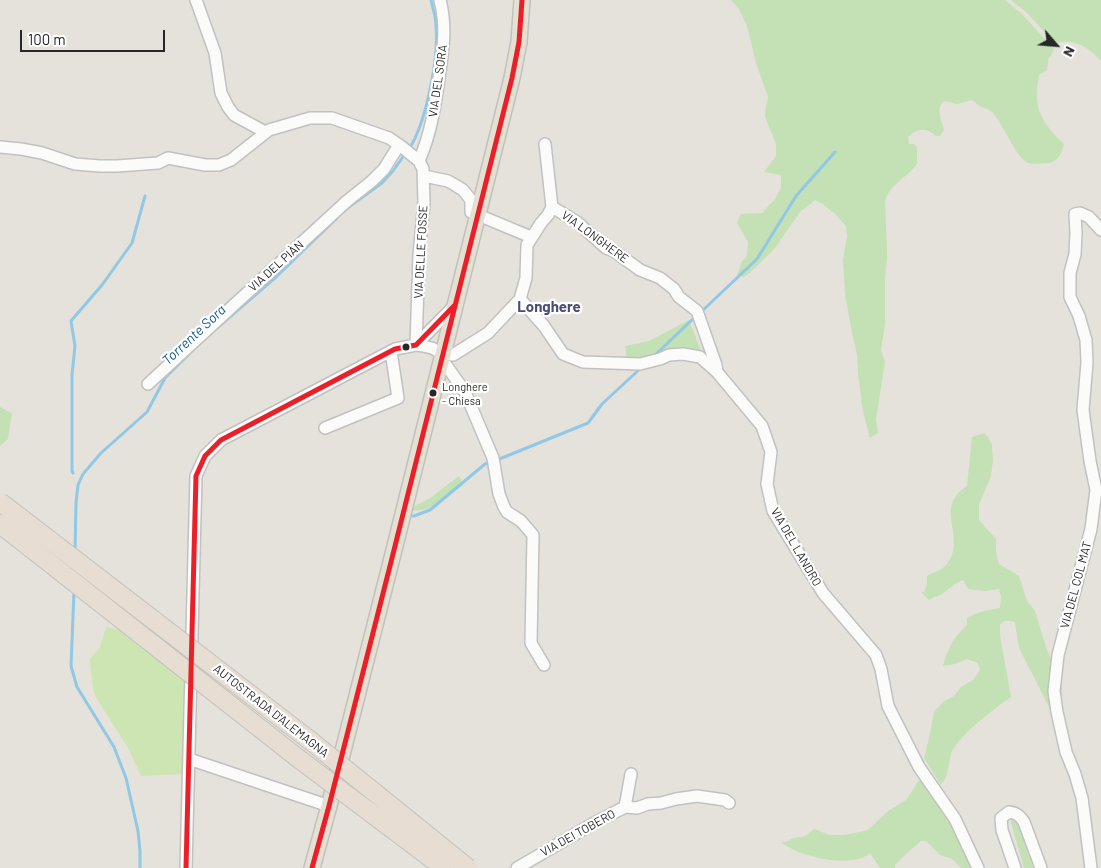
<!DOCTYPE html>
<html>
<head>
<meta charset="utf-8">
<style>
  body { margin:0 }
  #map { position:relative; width:1101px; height:868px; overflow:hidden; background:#e5e2dc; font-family:Barlow,sans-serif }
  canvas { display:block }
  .north { position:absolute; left:1031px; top:20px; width:50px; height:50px; -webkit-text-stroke:4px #fff; paint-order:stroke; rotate:117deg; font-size:14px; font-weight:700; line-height:20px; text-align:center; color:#272727 }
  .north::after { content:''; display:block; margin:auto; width:18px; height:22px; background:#272727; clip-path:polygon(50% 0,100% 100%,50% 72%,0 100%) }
  .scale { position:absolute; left:20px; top:30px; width:145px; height:22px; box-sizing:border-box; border:2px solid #272727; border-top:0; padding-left:6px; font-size:15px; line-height:18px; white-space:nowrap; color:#272727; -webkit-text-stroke:4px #fff; paint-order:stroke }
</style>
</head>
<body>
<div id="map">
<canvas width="1101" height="868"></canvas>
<div class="north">N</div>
<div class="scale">100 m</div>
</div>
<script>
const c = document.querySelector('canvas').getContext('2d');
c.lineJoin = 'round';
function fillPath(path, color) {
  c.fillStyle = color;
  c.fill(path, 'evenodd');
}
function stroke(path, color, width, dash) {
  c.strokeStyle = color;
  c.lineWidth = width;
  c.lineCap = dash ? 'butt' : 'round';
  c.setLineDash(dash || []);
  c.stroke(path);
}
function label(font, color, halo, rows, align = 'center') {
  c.font = font + ' Barlow,sans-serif';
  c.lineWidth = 4.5;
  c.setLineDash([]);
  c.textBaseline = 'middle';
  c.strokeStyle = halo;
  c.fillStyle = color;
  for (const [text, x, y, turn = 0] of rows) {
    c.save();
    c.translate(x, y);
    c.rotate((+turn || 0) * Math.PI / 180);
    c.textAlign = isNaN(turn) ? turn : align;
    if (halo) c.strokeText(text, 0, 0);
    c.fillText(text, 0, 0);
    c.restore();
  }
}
fillPath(new Path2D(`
  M731,0H1005L1023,15L1054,49L1051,56L1049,57L1047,70L1039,75C1038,83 1036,91 1037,99C1038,117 1051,132 1064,144C1062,153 1058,162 1048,163C1042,163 1034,165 1028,163C1016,158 1003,123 992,112C988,108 982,108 978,105C976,103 974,101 972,100L957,104L944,101C935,110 942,119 944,130L940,136C933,136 938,137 932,133C923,127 916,130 908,137L909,144H914L917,147V164C908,177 888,185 885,202L887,249V259L885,278V324L881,350L885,362L876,419L878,433L870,438L863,412L858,374L857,355L851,328L845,294L843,260L847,236L846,226L835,214L823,204L815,200L800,212L775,248L752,271L744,277L737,275L742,261L747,256L748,242L737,223L741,214L762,213L775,199L781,188V175L764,172L776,156V144L765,117L766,106L768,97L756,63L747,26L739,9Z
  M1011,0H1101V61C1097,57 1094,53 1089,50C1081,44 1068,39 1058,43L1052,40L1026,12Z
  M689,320L702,353L668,351L653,354L647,359L627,360L625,346L649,341Z
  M0,407L12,413L8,439L0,446Z
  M984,433L988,437L992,445L993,460L991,476L979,505V520L996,539V553L999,564L1019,576L1027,601L1035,611L1047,650L1062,682V709L1061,732C1048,705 1035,679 1022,654C1017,645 1017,633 1015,623L1012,621H1004L1000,625V635L1011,697C995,708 961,734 952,751C949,759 949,767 947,774C946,778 943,782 941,785L924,758L929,738L934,712L944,701L954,696L961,687L973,680L980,670L978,663L967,659L955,664L943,666C948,648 953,638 967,625V618C977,612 987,610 1000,608L1001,596L999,589L986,591L968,589L963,580L955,584L942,594L929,600L921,592H924L927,584V576C933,572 943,570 947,564C968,537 932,508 967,486L972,437Z
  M459,476L463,485C449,495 430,514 412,510L413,507L430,498Z
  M924,773L978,868H961L952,859L940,855L926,841H921L907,853L895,865V868H880L870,853C854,867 817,859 798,852C792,849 787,846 781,843L788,841L793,838L802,837L807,835L814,829L830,835H845L868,830L888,811L906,800Z
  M1014,817L1021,825L1024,841L1033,868H1024L1011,823V819Z`), '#c3e1b4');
fillPath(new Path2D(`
  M106,627L149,635L190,651L186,774L141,776L128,748L97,699L93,690L90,659L100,647Z`), '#cde5b2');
stroke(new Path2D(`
  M409,149C426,123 439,58 436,26C436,17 433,9 431,0
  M346,209L382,183L393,171L405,154
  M701,312L757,259L796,196L835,152
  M217,328L276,277L336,219
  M654,356L696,316
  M497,460L588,423L602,404L642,367
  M73,473L72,471V375L75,346L71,321L102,285L132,243L145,196
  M408,516H414L430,510L485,464L491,462
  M75,552L76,503L78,485L83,474L101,453L147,412L165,378L189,354
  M74,591L71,666L77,687L114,747L126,778L138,831L140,851V868`), '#90c8e6', 3);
const minor = new Path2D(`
  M196,0L215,53L221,93L228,107L234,115L265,132
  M545,144L552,207
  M0,147L21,149L42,153L75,164L100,166H117L158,163L168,158L205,165H219L231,160L269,130L310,118H332L389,138L402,147L419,161L423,169L424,202L419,255L416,345
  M419,161C431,133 435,107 439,78C443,50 447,27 440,0
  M424,176L448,181L455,185L463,190L471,200V212L531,237
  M520,299L544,326L563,354L583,362L640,364L660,359L669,355L683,354L700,357L717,372L762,426L771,452L767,484L773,511L823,593L876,655L881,669L888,706L919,767L955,819L978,868
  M416,345L455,305
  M441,363L446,365L465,392L493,458L499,494L504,507L507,512L521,521L533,535L531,643L544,665
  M148,384L347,201L372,181L384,169L399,145
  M325,428L398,398L391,351
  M189,759L329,806
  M625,807L631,774
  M186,868L196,476L205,456L221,440L395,349L416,345L423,346L432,348L443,354L453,355L488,333L520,299L526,278L527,245L541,223L548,215L552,207L577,222L606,248L614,251L640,270L660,278L674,289L679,297L697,311L716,365L717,372
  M517,868L596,822L625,807L637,808L648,804L661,803L676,799L697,796L725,800L729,803
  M1015,868L1002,830L1001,818L1009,812C1017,813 1020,816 1024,822L1041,868
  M1091,868L1082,798L1075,774L1066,752L1057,712L1054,691L1058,655L1091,529L1096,490L1090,461L1083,410L1087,363L1086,340L1079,316L1070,297V273L1075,254L1076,233L1075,214L1080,213L1089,217L1101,230`);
const major = new Path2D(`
  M312,868L329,806L391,562L512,78L519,42L522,0`);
stroke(minor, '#c2c1c2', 14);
stroke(major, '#c2c1bf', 18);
stroke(minor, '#fbfbfa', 11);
stroke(major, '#e4e1d2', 15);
const highwayBridge = new Path2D(`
  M0,502L312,742L468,868
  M0,524L299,759L444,868`);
stroke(highwayBridge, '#c2c1bf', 20, []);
stroke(highwayBridge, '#e7ddd2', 18);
stroke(new Path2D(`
  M186,868L196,476L205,456L221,440L395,349L416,345L455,305
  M312,868L329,806L391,562L512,78L519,42L522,0`), '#ec1f29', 5);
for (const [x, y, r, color] of [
  [406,347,4.5,"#272727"],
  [433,393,4.5,"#272727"]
]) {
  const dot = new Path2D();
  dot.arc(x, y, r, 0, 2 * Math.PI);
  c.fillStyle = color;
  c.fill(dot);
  stroke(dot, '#fff', 2);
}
label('11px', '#272727', '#fff', [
  ["Longhere",442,387],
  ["- Chiesa",442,401]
], 'left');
label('12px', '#272727', '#fff', [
  ["VIA DEL SORA",438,81,-82],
  ["VIA LONGHERE",595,237,36],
  ["VIA DELLE FOSSE",421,252,-87],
  ["VIA DEL PIÀN",276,266,-42],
  ["VIA DEL LANDRO",796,547,60],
  ["VIA DEL COL MAT",1076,585,-75],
  ["AUTOSTRADA D'ALEMAGNA",271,711,38],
  ["VIA DEI TOBERO",578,833,-29]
]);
label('italic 14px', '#105991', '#fff', [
  ["Torrente Sora",194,335,-43]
]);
label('bold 15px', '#494d75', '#fff', [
  ["Longhere",549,307]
]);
</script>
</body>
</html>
